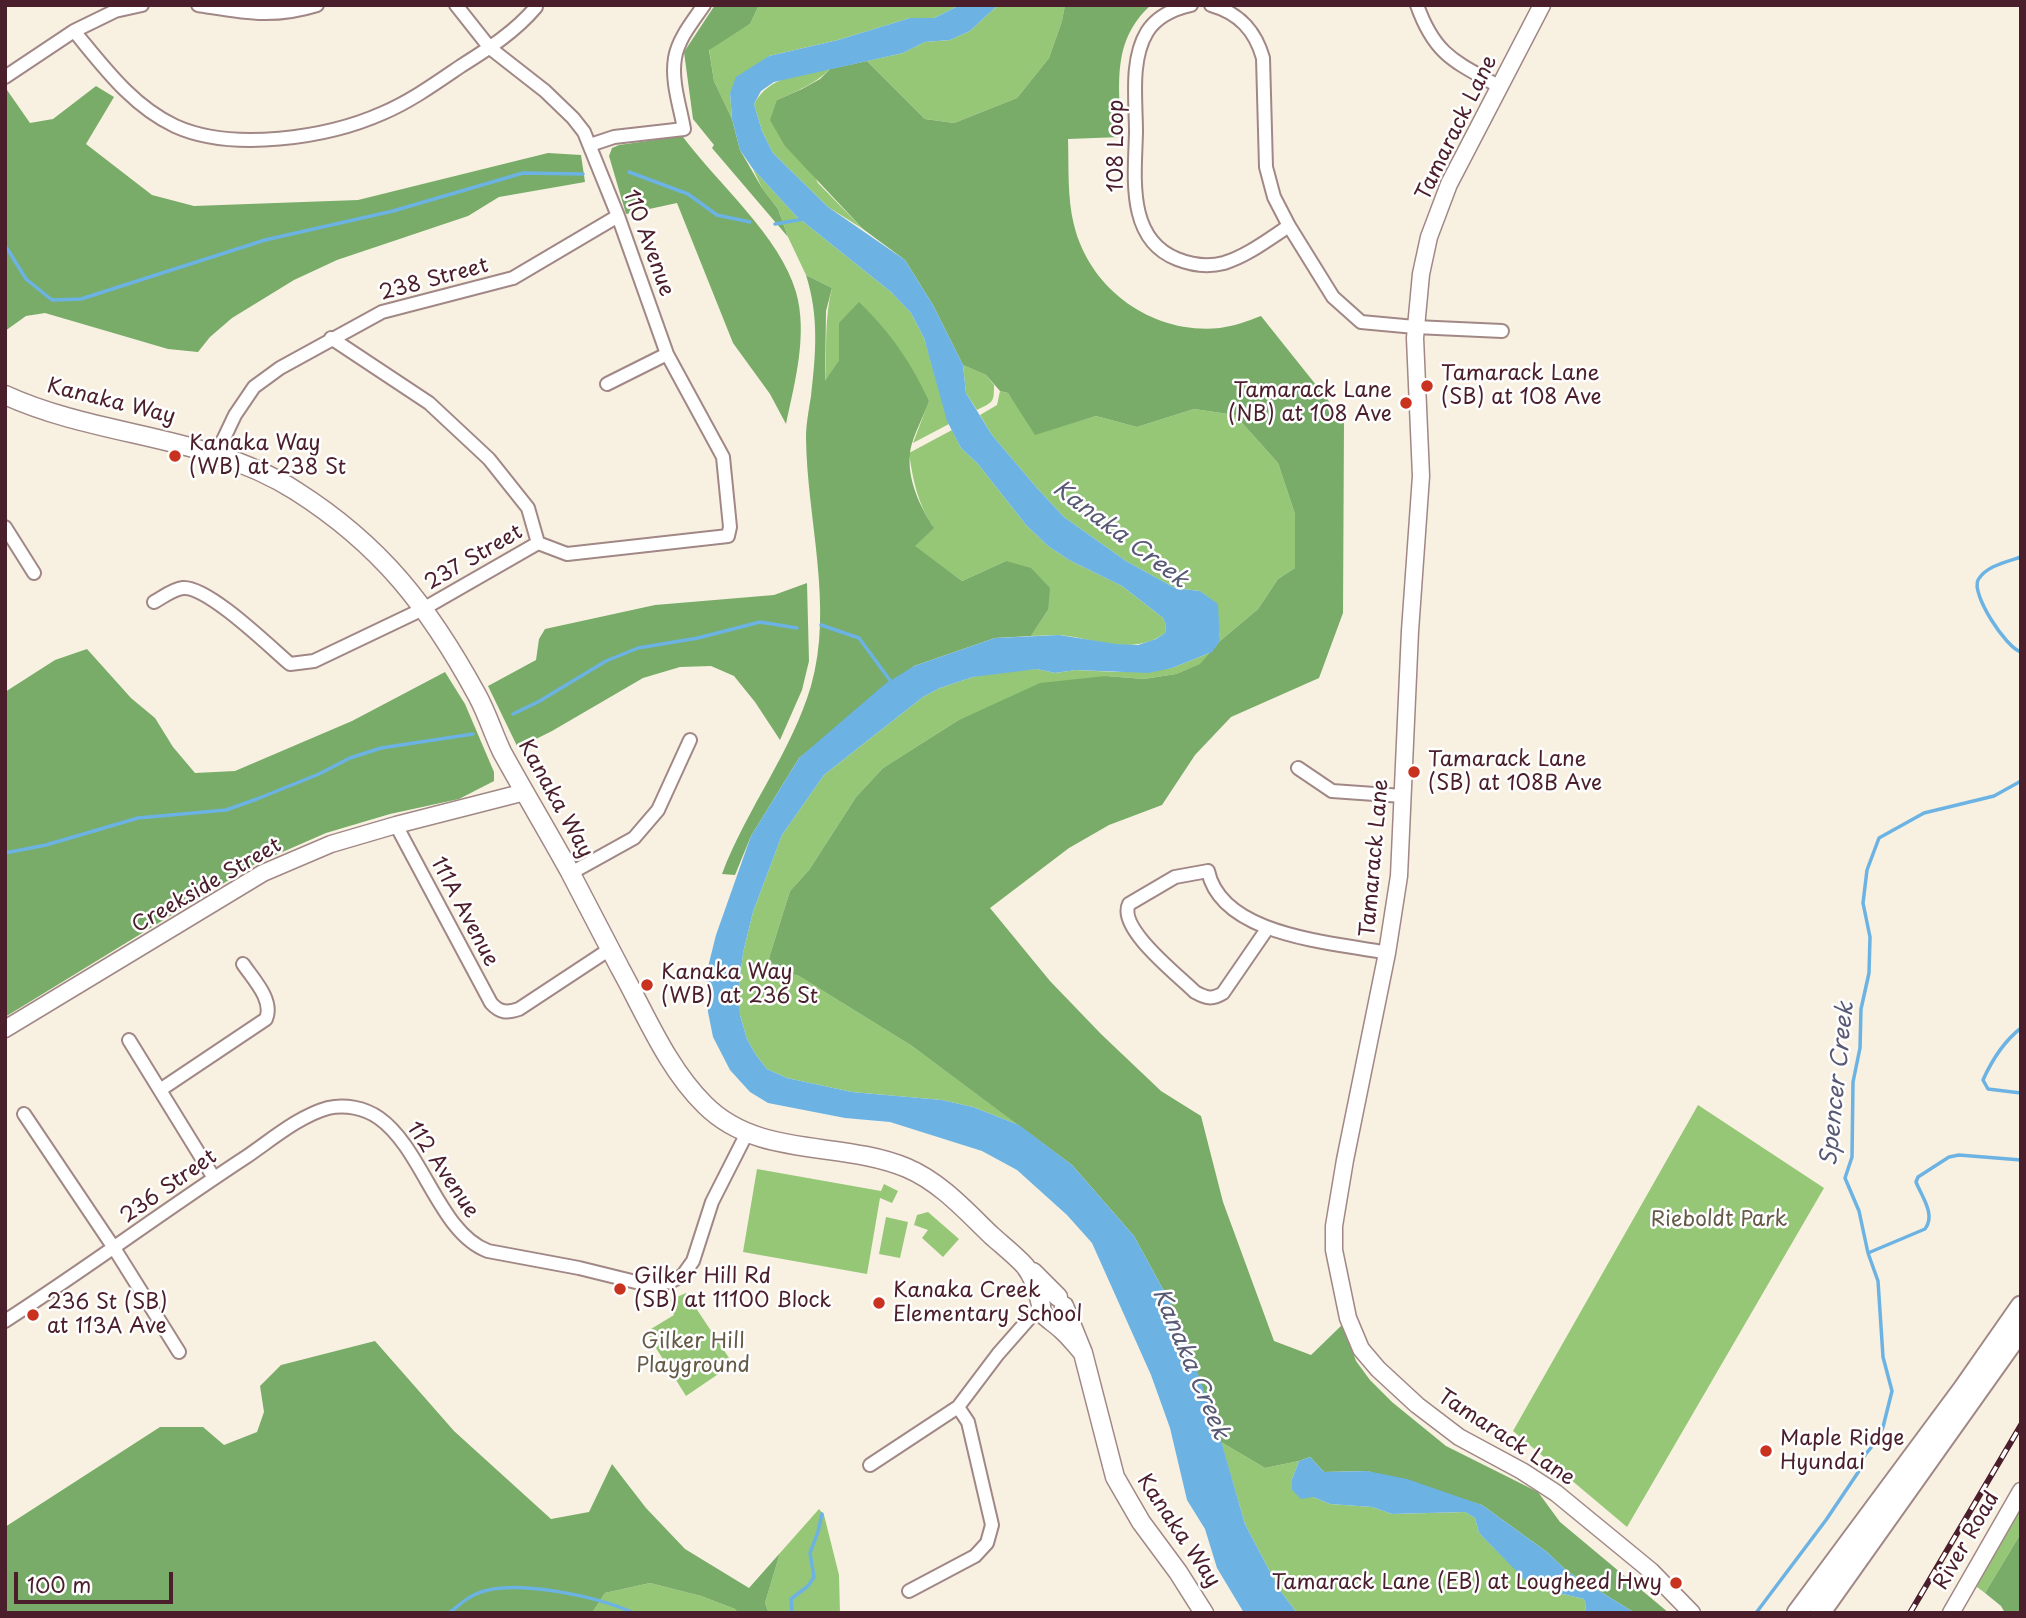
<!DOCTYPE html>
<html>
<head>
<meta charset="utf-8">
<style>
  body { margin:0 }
  #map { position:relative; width:2026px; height:1618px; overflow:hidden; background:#f8f1e2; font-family:"Playpen Sans",sans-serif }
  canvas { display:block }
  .frame { position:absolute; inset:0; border:7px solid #4a1f2b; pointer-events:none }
  .scale { position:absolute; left:14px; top:1572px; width:159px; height:32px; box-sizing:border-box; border:4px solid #4a1f2b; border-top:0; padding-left:9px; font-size:21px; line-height:24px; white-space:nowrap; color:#4a1f2b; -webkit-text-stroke:5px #fff; paint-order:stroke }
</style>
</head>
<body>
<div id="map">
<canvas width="2026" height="1618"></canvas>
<div class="frame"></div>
<div class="scale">100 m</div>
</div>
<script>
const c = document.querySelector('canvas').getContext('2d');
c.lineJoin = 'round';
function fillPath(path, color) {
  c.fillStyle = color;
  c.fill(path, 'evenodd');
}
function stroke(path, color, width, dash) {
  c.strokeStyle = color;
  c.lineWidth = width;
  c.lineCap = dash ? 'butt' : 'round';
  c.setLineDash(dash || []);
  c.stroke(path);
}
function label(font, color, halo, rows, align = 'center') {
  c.font = font + ' "Playpen Sans",sans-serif';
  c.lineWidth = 5;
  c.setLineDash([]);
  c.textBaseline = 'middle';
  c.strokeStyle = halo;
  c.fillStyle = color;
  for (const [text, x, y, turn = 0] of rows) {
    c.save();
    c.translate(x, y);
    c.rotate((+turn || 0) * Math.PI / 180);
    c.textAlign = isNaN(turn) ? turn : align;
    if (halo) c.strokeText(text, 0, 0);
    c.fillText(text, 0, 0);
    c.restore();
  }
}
fillPath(new Path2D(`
  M759,5H960L934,18H910L838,40L769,56L730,93L732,119L714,81L709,49L750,24Z
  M998,5H1065L1062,21L1049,58L1017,98L954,123L925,119L867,61L903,53L925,42L950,40L970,31Z
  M830,69C815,84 797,91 777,100L818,183L863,229L828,207L773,153L762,131L754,104C770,75 800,75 830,69Z
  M753,169L796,216L891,292L911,313L924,338L949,424L913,443L929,401L839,323V360L825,382C827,350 824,319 832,288L806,275L788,237L778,209L762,188Z
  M963,365L986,375L994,385C994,403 993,402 977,410L966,393Z
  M1000,391L1008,393L1036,434L1096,416L1137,427L1194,409L1235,415L1278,463L1295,514V568L1278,579L1258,609L1220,641L1217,604L1200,591L1175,588L1126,561L1064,517L1037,488L992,435L980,415L997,405Z
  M952,430L961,448L978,464L1026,525L1048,546L1069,560L1122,586L1163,618L1166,625L1165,633C1133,657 1094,638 1059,635C1050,635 1040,636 1031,636L1048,610L1006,561L962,581L914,546L933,527C918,504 913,481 909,453Z
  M1212,652L1201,664L1176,674L1144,679L1106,676L957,721L883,768L856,797L809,870L790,891L769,958L775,968L799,976L912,1046L1019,1125L973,1107L942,1100L852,1092L787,1078L767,1069L756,1055L747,1039L740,1015L739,988L743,953L753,912L782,835L824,775L923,697L940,688L973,677L1002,671L1037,669L1055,673L1076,670L1116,672L1172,668Z
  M1698,1105L1824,1188L1627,1527L1513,1431Z
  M757,1169L881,1191L884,1184L898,1191L892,1203L880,1198L867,1274L743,1252Z
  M928,1212L959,1239L943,1257L922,1238L928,1230L914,1225L917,1215Z
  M886,1217L908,1222L900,1258L879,1254Z
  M686,1293L733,1364L686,1396L646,1332L674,1315L670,1300Z
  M1221,1442L1265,1468L1299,1461L1292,1479L1313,1497L1330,1504L1372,1507L1392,1514L1465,1512L1475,1518L1479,1533L1525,1579L1543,1582L1554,1592L1584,1599L1586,1605L1585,1613H1297L1279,1589L1245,1524Z
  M2021,1502V1533L1985,1593L1973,1584Z
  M819,1509L824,1515L839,1575L840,1613H769L765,1603L780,1553Z
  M650,1583L701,1596L735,1609L738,1613H592L605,1593Z`), '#96c777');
fillPath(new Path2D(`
  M715,5H759L750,24L709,50L714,81L732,119L740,150L762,188L778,209L788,237L712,148L714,145L693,119L684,52Z
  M1065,5H1151C1110,42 1120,87 1121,137L1068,139C1069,167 1067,197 1074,225C1090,290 1153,335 1220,328C1234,326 1248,321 1261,316L1344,420L1343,613L1319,678L1231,717L1195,755L1162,805L1109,825L1069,848L990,908L1050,981L1101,1034L1161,1091L1201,1116L1223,1202L1274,1341L1311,1355L1343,1324L1356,1361L1370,1380L1392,1402L1446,1446L1538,1492L1560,1522L1669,1613H1635L1567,1571L1547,1552L1482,1505L1367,1471L1324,1472L1310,1457L1299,1461L1265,1468L1221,1442L1177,1315L1134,1236L1072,1165L912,1046L799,976L775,968L769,958L790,891L809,870L856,797L883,768L957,721L1040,683L1106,676L1144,679L1176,674L1200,664L1220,641L1258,609L1278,579L1295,568V514L1278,463L1235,415L1194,409L1137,427L1096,416L1035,435L1008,393L1000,391L986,375L963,365L933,305L905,260L863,229L785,146L770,120L777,100L802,89L820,79L830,69L867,61L925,119L954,123L1017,98L1049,58L1062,21Z
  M96,86L114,97L86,144L152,195L194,206L358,200L548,153L581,155L585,182L499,197L468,216L337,260L294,280L232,318L210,337L198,352L168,349L45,313L26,316L5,331V91L7,90L30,123L53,119Z
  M676,137H683C718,184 780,236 796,292C808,334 795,382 786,424L770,394L733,343L677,203L626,214L609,156L612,148L619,145Z
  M806,275L832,288L826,311L825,381L839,360V323L859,302C891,333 910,361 929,401C924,416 911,439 910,454C907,479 920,507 934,528L915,546L962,581L1006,561L1031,568L1050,588L1048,610L1031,636L995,638L914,666L799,758L751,836L735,875L722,874C746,810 792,751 811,686C834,606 807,520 806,438C806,424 809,409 811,396C816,353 819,316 806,275Z
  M807,583L809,661L802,690L780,740L755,702L734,676L711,666L680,667L643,678L552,731L518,748L488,686L536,660L539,639L545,629L655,605L774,595Z
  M87,649L131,698L155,718L173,747L195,773L235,771L352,721L445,672L465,704L494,772V781L459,799L390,814L326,833L255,864L5,1017V692L55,660Z
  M375,1341L454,1431L551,1519L589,1512L612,1464L646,1508L685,1549L749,1588L780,1553L765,1603L769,1613H738L735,1609L701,1596L650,1583L605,1593L592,1613H5V1527L160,1427H203L224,1445L257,1432L264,1412L260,1386L281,1365Z
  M2021,1533V1613H2005L2001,1606L1985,1593Z`), '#78ac68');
fillPath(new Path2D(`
  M960,5H998L970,31L950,40L925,42L903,53L774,82L761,91L754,104L762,131L773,153L828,207L905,260L933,305L963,365L966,393L992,435L1037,488L1064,517L1126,561L1175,588L1200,591L1218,604L1220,641L1212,652L1172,668L1148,673L1076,670L1055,673L1037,669L973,677L940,688L923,697L862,745L824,775L782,835L753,912L743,953L739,988L740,1015L747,1039L756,1055L767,1069L787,1078L852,1092L942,1100L973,1107L1019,1125L1072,1165L1134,1236L1177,1315L1218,1430L1245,1524L1279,1589L1297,1613H1244L1217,1568L1205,1529L1187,1500L1170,1428L1151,1375L1092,1243L1067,1215L1017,1170L982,1151L890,1122L845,1118L768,1103L750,1092L730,1070L713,1037L708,1012L706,975L716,935L751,836L799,758L885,684L914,666L995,638L1059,635L1116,644L1138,645L1156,639L1165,633L1166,625L1163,618L1149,607L1122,586L1069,560L1048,546L1026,525L978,464L961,448L947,421L924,338L911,313L891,292L796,216L753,169L740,150L732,119L730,93L736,77L769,56L838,40L910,18H934Z
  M1310,1457L1324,1472L1367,1471L1407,1479L1482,1505L1547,1552L1567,1571L1635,1613H1585L1586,1605L1584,1599L1554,1592L1543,1582L1525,1580L1479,1533L1475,1518L1465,1512L1392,1514L1372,1507L1330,1504L1313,1497L1301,1499L1292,1490V1479L1299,1461Z`), '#6cb3e3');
stroke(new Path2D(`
  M629,172L688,194L717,215L750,222
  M775,224L804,219
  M5,245L26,279L52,300L81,299L265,240L393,211L523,173L583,174
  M2021,557C2006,562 1986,566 1978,580C1971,594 2006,648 2021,652
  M821,625L859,638L892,683
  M513,714L538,702L606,661L638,648L698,638L760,622L797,628
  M5,853L46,845L138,818L226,810L257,799L319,774L350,758L381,748L473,734
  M2021,1028C2003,1042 1992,1060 1983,1080L1988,1089L2021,1093
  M1868,1253L1925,1229C1936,1215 1922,1197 1916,1182L1918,1177L1949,1157L1959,1155L2021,1160
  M449,1613C457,1607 466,1598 476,1594C512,1577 598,1597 634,1613
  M792,1613L791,1599L808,1586L814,1577L810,1553L818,1532L822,1514
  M1756,1613L1826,1520L1859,1471L1865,1455L1878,1439L1883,1427L1892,1391L1883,1357L1878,1281L1868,1253L1859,1211L1845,1178L1852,1157L1853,1082L1860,1048L1861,1009L1869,973L1870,937L1863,903L1867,870L1879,838L1924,813L1994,796L2021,781`), '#6cb3e3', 3.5);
const minor = new Path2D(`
  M198,5C243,12 272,19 317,5
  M456,5L490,48L545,91L573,118L584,132L618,216L667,354L723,457L730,527L728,536L567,554L538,543
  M1191,5C1173,9 1157,16 1147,32C1130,60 1136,101 1136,132C1135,176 1126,239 1177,259C1192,265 1209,267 1224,263C1247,256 1269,239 1289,226
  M1211,5C1239,13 1255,30 1263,58L1266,167L1274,197L1289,226L1333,297L1361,322L1415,327L1502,331
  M1417,5C1435,56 1456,62 1500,87
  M74,31C103,66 132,106 175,126C232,152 327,138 383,113C411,101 436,83 461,66C488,49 515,32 536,7
  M5,77L74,31L115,11L142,5
  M590,145L614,137L684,129C680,106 671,81 675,58C678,39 693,21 704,5
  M331,338L429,403L489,459L528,508L538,543
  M607,384L667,354
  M217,453L235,415L254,387L280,368L382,312L513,278L618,216
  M5,527L34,573
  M154,602C163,597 173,589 183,588C208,586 270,647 290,664L314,661L423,609L538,543
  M1298,768L1332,791L1403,796
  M396,825L491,1003C500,1013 507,1013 519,1009L610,949
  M1208,871L1175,877L1129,904C1117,928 1178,975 1195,992C1206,998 1212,1000 1223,993L1267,929
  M1208,871C1222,937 1334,942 1387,953
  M571,873L634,838L658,810L690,740
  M129,1040L214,1178
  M160,1090L266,1019C274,1000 253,979 243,964
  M24,1114L114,1248L179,1352
  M5,1321C87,1268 165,1210 246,1157C271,1140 299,1116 328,1108C345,1104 365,1108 379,1118C423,1149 439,1233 488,1251L579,1268L648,1285L670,1282L683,1275L693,1261L712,1202L747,1133
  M870,1465L958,1407L998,1354L1041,1305
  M909,1591L975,1556L987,1543L992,1525L968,1422L958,1407`);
const tertiary = new Path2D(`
  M1542,5L1449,184L1429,237L1421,274L1415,338L1421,476L1410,631L1399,876L1387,953L1345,1160L1334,1226V1250L1348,1318L1361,1349L1378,1369L1417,1405L1459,1437L1522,1471L1556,1493L1651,1571L1692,1613
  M5,1029L263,873L331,844L396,825L525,792
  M1951,1613L2021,1491`);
const secondary = new Path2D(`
  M5,395C99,438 207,434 296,491C381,545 429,607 477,695C487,713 493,733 502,752C524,792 548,832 570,872C587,904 603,936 620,968C645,1013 667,1068 705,1105C759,1159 841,1140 907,1168C940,1182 965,1210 991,1235C1002,1245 1015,1255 1025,1266C1032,1275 1038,1290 1040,1301C1042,1307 1040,1310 1044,1315C1049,1320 1057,1325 1062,1330C1070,1337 1076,1345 1083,1353
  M1033,1272L1058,1297
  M1064,1306L1083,1353L1115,1477L1141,1522L1178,1572L1204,1613`);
const trunk = new Path2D(`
  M1797,1613L1963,1389L2021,1306
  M1820,1613L2021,1330`);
stroke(minor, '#a18886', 16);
stroke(tertiary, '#a18886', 19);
stroke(secondary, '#a18886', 21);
stroke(trunk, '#a18886', 23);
stroke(minor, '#fff', 12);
stroke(tertiary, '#fff', 16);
stroke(secondary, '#fff', 18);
stroke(trunk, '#fff', 19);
const rail = new Path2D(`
  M1910,1613L2021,1425`);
stroke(rail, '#4a1f2b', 6);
stroke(rail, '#fff', 3.5, [10]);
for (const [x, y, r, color] of [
  [1427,386,7,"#c8321e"],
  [1406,403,7,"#c8321e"],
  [175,456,7,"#c8321e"],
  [1414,772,7,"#c8321e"],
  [647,985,7,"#c8321e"],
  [620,1289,7,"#c8321e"],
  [879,1303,7,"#c8321e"],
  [33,1315,7,"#c8321e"],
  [1766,1451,7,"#c8321e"],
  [1676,1583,7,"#c8321e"]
]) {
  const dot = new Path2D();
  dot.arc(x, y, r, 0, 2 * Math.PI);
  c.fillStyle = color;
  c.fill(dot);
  stroke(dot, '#fff', 2.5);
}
label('21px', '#4a1f2b', '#fff', [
  ["Tamarack Lane",1457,128,-64],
  ["108 Loop",1117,146,-90],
  ["110 Avenue",648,243,70],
  ["238 Street",434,280,-15],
  ["Kanaka Way",111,402,14],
  ["237 Street",474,558,-30],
  ["Kanaka Way",555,799,61],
  ["Tamarack Lane",1375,858,-85],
  ["Creekside Street",207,886,-30],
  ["111A Avenue",464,912,62],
  ["112 Avenue",442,1170,56],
  ["236 Street",169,1187,-35],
  ["Tamarack Lane",1506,1438,33],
  ["Kanaka Way",1178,1531,56],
  ["River Road",1967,1541,-60]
]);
label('21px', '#4a1f2b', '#fff', [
  ["Tamarack Lane",1441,374],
  ["(SB) at 108 Ave",1441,398],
  ["Tamarack Lane",1392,391,"right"],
  ["(NB) at 108 Ave",1392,415,"right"],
  ["Kanaka Way",189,444],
  ["(WB) at 238 St",189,468],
  ["Tamarack Lane",1428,760],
  ["(SB) at 108B Ave",1428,784],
  ["Kanaka Way",661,973],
  ["(WB) at 236 St",661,997],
  ["Gilker Hill Rd",634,1277],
  ["(SB) at 11100 Block",634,1301],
  ["Kanaka Creek",893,1291],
  ["Elementary School",893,1315],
  ["236 St (SB)",47,1303],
  ["at 113A Ave",47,1327],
  ["Maple Ridge",1780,1439],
  ["Hyundai",1780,1463],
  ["Tamarack Lane (EB) at Lougheed Hwy",1662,1583,"right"]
], 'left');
label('21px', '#655a46', '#fff', [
  ["Rieboldt Park",1719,1220],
  ["Gilker Hill",693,1342],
  ["Playground",693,1366]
]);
label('italic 23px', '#585a75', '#fff', [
  ["Kanaka Creek",1120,535,37],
  ["Spencer Creek",1838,1084,-84],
  ["Kanaka Creek",1190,1364,67]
]);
</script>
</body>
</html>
